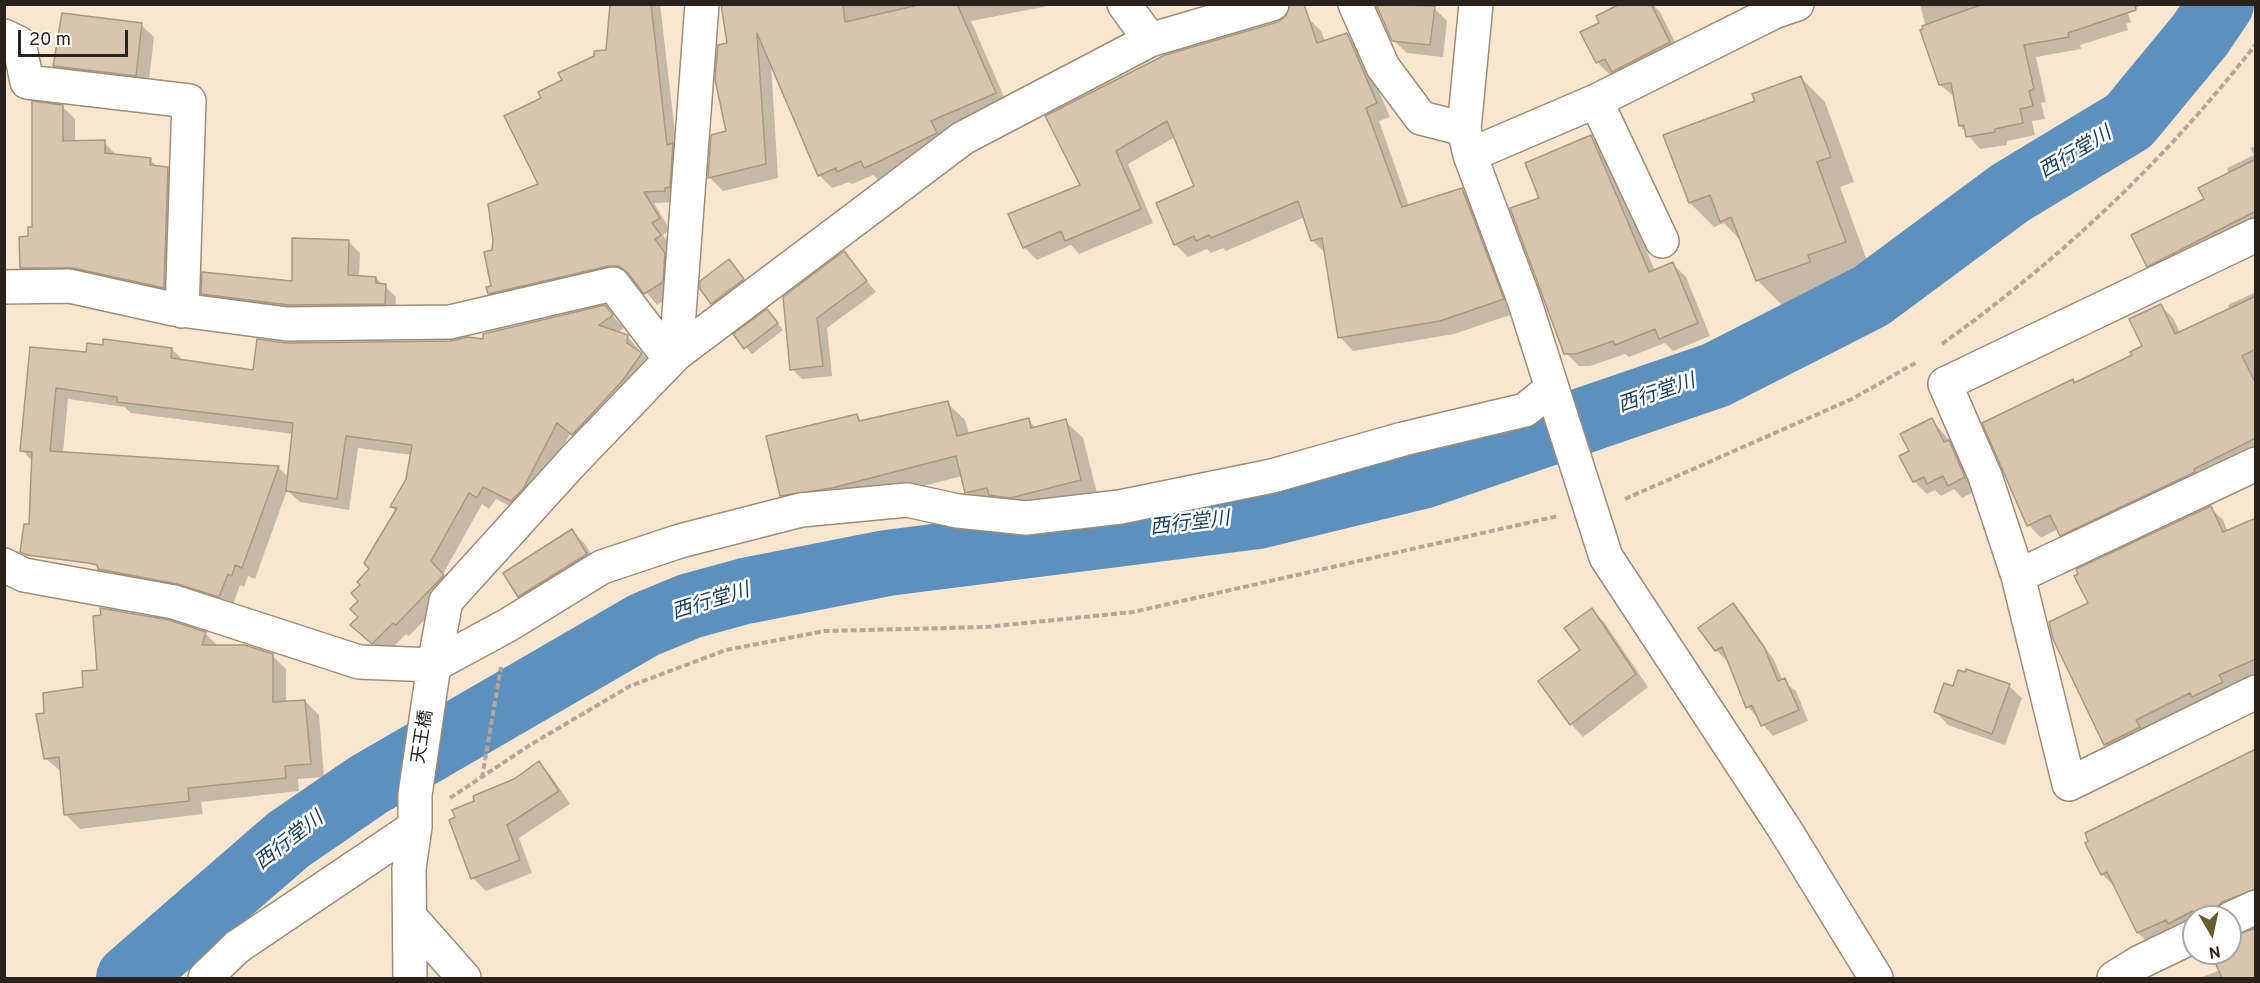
<!DOCTYPE html>
<html>
<head>
<meta charset="utf-8">
<style>
  body { margin:0 }
  #map { position:relative; width:2260px; height:983px; overflow:hidden; background:#f8e6d1; font-family:Overpass,sans-serif }
  canvas { display:block }
  .frame { position:absolute; inset:0; border:6px solid #29231b; pointer-events:none }
  .north { position:absolute; left:2182px; top:905px; width:60px; height:60px; box-sizing:border-box; background:#fff; border:2px solid #a9a7a4; border-radius:50%; rotate:171deg; font-size:16px; font-weight:700; line-height:24px; text-align:center; color:#29231b }
  .north::after { content:''; display:block; margin:auto; width:21px; height:27px; background:#695f2c; clip-path:polygon(50% 0,100% 100%,50% 72%,0 100%) }
  .scale { position:absolute; left:18px; top:30px; width:110px; height:27px; box-sizing:border-box; border:3px solid #29231b; border-top:0; padding-left:8px; font-size:18px; line-height:21px; white-space:nowrap; color:#29231b; -webkit-text-stroke:4px #fff; paint-order:stroke }
</style>
</head>
<body>
<div id="map">
<canvas width="2260" height="983"></canvas>
<div class="frame"></div>
<div class="north">N</div>
<div class="scale">20 m</div>
</div>
<script>
const c = document.querySelector('canvas').getContext('2d');
c.lineJoin = 'round';
function fillPath(path, color) {
  c.fillStyle = color;
  c.fill(path, 'evenodd');
}
function stroke(path, color, width, dash) {
  c.strokeStyle = color;
  c.lineWidth = width;
  c.lineCap = dash ? 'butt' : 'round';
  c.setLineDash(dash || []);
  c.stroke(path);
}
function label(font, color, halo, rows, align = 'center') {
  c.font = font + ' Overpass,"Noto Sans JP",sans-serif';
  c.lineWidth = 5;
  c.setLineDash([]);
  c.textBaseline = 'middle';
  c.strokeStyle = halo;
  c.fillStyle = color;
  for (const [text, x, y, turn = 0] of rows) {
    c.save();
    c.translate(x, y);
    c.rotate((+turn || 0) * Math.PI / 180);
    c.textAlign = isNaN(turn) ? turn : align;
    if (halo) c.strokeText(text, 0, 0);
    c.fillText(text, 0, 0);
    c.restore();
  }
}
fillPath(new Path2D(`
  M612,4H660L677,150L676,202L654,203L670,230L663,235L671,247L665,251L675,265L673,294L657,305L635,279L622,276L500,305L489,293L493,287L494,251L540,185L543,99L564,80L607,51Z
  M723,4H1047L1048,6L971,21L1008,106L879,180L873,175L852,184L849,182L832,188L819,175L771,63L778,178L723,191L709,177L728,132V45Z
  M1377,4L1434,8L1447,21L1443,57L1407,53L1393,40Z
  M1636,4H1652L1660,12L1682,56L1611,76L1597,62Z
  M1920,4H2145L2127,11L2131,22L2126,24L2128,30L2080,45L2081,49L2036,57L2046,102L2041,103L2045,119L2032,121L2035,135L2007,141V145L1980,149L1960,126L1955,97L1940,85Z
  M1308,18L1321,31L1325,42L1347,35L1360,48L1390,117L1379,121L1409,206L1462,190L1475,203L1516,313L1454,334L1353,351L1340,337L1326,254L1312,240L1305,217L1226,251L1223,248L1211,253L1207,249L1188,257L1175,244L1196,187L1175,137L1128,164L1153,223L1079,254L1071,245L1037,260L1024,247L1082,186L1047,117Z
  M141,25L154,37L148,88L67,78L55,66Z
  M1801,78L1825,102L1854,182L1840,187L1869,266L1831,280L1834,286L1782,305L1757,280L1743,243L1724,223L1714,227L1690,203L1757,101Z
  M63,107L75,119V143L104,142L117,156L150,160L158,167L167,169L180,181L176,299L34,280L21,267Z
  M1591,137L1604,150L1655,271L1673,264L1686,277L1710,336L1673,351L1665,343L1629,357L1625,354L1590,366H1579L1566,353L1541,198Z
  M2256,146V230L2161,278L2148,266L2229,174L2227,168L2254,155L2250,148Z
  M348,241L360,253L359,277L376,278L396,297L395,315L214,305L203,293L293,283Z
  M844,253L876,292L827,328L832,376L802,379L792,369Z
  M735,268L749,286L718,310L701,289Z
  M2256,292V458L2074,548L2058,529L2041,538L2029,525L2072,381L2076,384L2133,356L2144,346L2160,305L2173,318L2180,333L2230,310L2228,305Z
  M605,307L624,328L617,333L628,337L653,366L585,446L570,434L535,501L524,513L496,499L489,509L482,504L443,574L456,588L409,636L406,634L385,655L352,625L360,617L362,585L397,512L392,507L408,479L412,455L358,448L349,510L300,502L287,490L255,579L248,576L244,587L240,585L232,608L112,581L99,569L33,462L22,450L32,349L87,353L172,349L184,361L254,371L287,344L485,341ZM68,399L125,407L131,413L293,434L289,478L279,468L63,453Z
  M773,317L783,330L752,354L735,335Z
  M947,403L965,420L969,434L1028,420L1036,428L1065,421L1083,438L1098,497L984,510L966,492L962,476L850,505L799,513L781,495L856,416L863,422Z
  M1932,420L1961,454L1977,490L1962,498L1954,489L1941,496L1935,490L1927,494L1914,481L1901,456L1911,451Z
  M2211,508L2223,520L2228,532L2256,519V679L2117,756L2105,744L2090,604Z
  M572,531L585,544L599,568L533,609L519,596Z
  M1733,605L1743,615L1774,660L1783,681L1796,691L1808,721L1773,736L1748,707L1729,660L1727,661L1716,650L1700,628Z
  M1592,610L1604,622L1648,687L1583,737L1571,724L1582,651Z
  M169,622L206,634L219,647L272,655L286,669V703L305,701L319,715L324,777L298,779L299,791L201,802L203,814L80,829L66,815L62,772L46,759L45,714L85,688L98,671Z
  M2009,686L2022,698L2005,745L1948,725L1936,712L1954,688Z
  M2256,750V897L2230,917H2194V929L2150,945L2138,933L2115,887L2102,874L2197,780L2196,778Z
  M539,763L551,776L570,804L519,838L532,873L486,891L473,878L458,818L476,802Z
  M2256,929V978H2200L2220,970L2213,953H2230V939Z`), '#0003');
stroke(new Path2D(`
  M129,978L288,840L368,785L644,625L690,606L745,591L887,563L1258,516L1422,476L1716,375L1871,296L2010,193L2129,121L2200,35L2221,4`), '#5d90bd', 66);
const building = new Path2D(`
  M610,4H651L667,145L673,143L670,187L665,188V191L644,192L660,218L652,223L661,235L655,239L665,253L663,282L644,294L627,272L619,266H609L488,294L486,287L491,286L484,252L492,250L493,240L488,204L538,184L504,116L541,98L538,92L562,80L558,73L594,56V51L606,50Z
  M721,4H843L845,22L922,4H957L996,93L931,121L937,133L878,162L864,168L861,161L837,172L836,168L818,176L757,33L766,164L708,178L711,135L726,131L715,79L718,45L727,43Z
  M1290,4H1304L1317,43L1347,33L1377,103L1366,108L1402,207L1462,188L1504,299L1440,321L1338,338L1322,238L1311,241L1298,201L1211,238L1209,235L1196,241L1194,236L1174,245L1156,203L1194,186L1167,121L1116,151L1141,209L1065,241L1061,231L1023,248L1008,214L1080,185L1045,116L1165,55L1278,22L1286,16Z
  M1376,4L1435,6L1430,45L1392,41Z
  M1620,4H1651L1670,42L1612,72L1605,59L1596,63L1580,32L1599,23L1596,16Z
  M1983,4H2135L2136,10L2068,33L2069,37L2024,45L2034,89L2029,91L2033,106L2020,109L2023,123L1995,129V132L1966,137L1964,125L1959,126L1951,83L1939,85L1920,30L1923,29L1922,26Z
  M62,13L142,23L136,76L53,66Z
  M1801,76L1831,157L1817,162L1846,242L1808,255L1810,262L1756,281L1731,217L1720,222L1710,195L1689,203L1663,135L1755,101L1752,94Z
  M32,101L63,105V141L105,140V153L151,158L150,165L168,167L164,288L73,268H20L19,237L28,236V227H32Z
  M1591,135L1649,272L1673,262L1698,323L1659,339L1655,329L1615,345L1613,341L1576,354H1564L1510,208L1539,198L1525,163Z
  M2256,159V211L2147,267L2131,235L2204,199L2198,188Z
  M292,238L349,240L348,275L376,277V283L386,284L385,304L288,305L201,294L202,272L292,281Z
  M844,251L867,281L817,318L823,366L790,370L783,297Z
  M729,259L744,279L711,304L700,289V281Z
  M2256,296V349L2242,356L2256,384V438L2194,469L2195,472L2060,536L2050,515L2027,526L1982,423L2073,379L2074,383L2132,355L2130,352L2142,346L2129,319L2161,304L2175,334Z
  M605,305L613,315L599,325L628,335L627,343L642,353L623,380L572,435L557,423L523,489L511,501L483,487L477,498L469,493L431,561L444,575L396,625L393,623L372,644L350,625L358,617L350,609L358,601L351,593L360,585L357,582L369,569L364,563L397,508L390,507L406,479L412,445L346,436L337,499L286,491L293,423L117,402V397L56,388L50,451L279,466L242,568L235,565L232,576L228,574L219,597L177,584L98,569L97,565L88,563L27,555L20,552L24,524H29L32,452L20,451L30,347L86,352L87,343L103,345V339L172,348L171,358L253,370L257,339L287,343L450,341L468,337L483,339V334Z
  M767,309L778,323L744,349L733,334Z
  M948,401L957,436L1029,418L1031,428L1066,419L1081,480L1010,498L989,495L987,488L965,493L956,456L832,488L780,496L766,436L857,414L859,421Z
  M1932,418L1944,442L1949,440L1965,477L1948,486L1943,476L1927,484L1924,477L1913,482L1899,456L1909,451L1900,434Z
  M2211,506L2223,532L2256,518V659L2219,675L2223,682L2192,697L2190,693L2136,720L2140,727L2104,745L2053,639L2049,622L2088,603L2074,576L2078,574L2076,569Z
  M572,529L587,554L518,597L503,573Z
  M1733,603L1764,647L1778,681L1785,678L1799,710L1761,726L1752,705L1746,708L1722,647L1715,651L1698,628Z
  M100,608L169,620L206,632L202,645H245L273,654V702L305,700L311,764L285,766L286,778L188,788L189,801L64,815L59,757L44,759L36,714L44,713L43,693L83,687L82,671L97,670L93,616L101,615Z
  M1592,608L1636,674L1570,725L1538,681L1580,650L1564,628Z
  M1966,669L2010,684L1992,734L1934,712L1944,683L1953,686L1958,670L1965,672Z
  M2256,749V889L2222,902L2214,909L2211,917H2196L2193,911L2168,924L2166,920L2137,933L2107,872L2101,875L2085,843L2088,841L2085,833Z
  M539,761L559,791L507,825L520,860L471,879L449,820L455,817L452,810L474,801L473,796L514,779Z
  M2256,928V978H2222L2211,953H2230V937Z`);
fillPath(building, '#d7c5b0');
stroke(building, '#a89783', 1.5);
const minor = new Path2D(`
  M1124,4L1150,40
  M1355,4L1383,67L1421,118L1464,129
  M1476,4L1464,129L1470,155L1524,300L1606,557L1784,828L1876,978
  M4,36L19,43L27,82L189,101L182,311
  M1596,101L1662,241
  M1470,155L1596,101L1774,12L1797,4
  M2256,235L1945,384L1985,476L2018,576L2069,784L2256,692
  M4,287L69,286L173,309L287,324L450,322L613,284L670,359
  M676,354L702,4
  M4,565L24,575L174,602L359,662L434,665L508,625L602,567L680,541L801,510L907,500L958,511L1026,518L1120,507L1272,476L1403,439L1525,410L1552,388
  M2018,576L2256,464
  M410,917L464,978
  M2230,919L2256,907
  M205,978L237,947L415,827
  M410,978L409,869L415,827V795L434,665L446,601L574,460L676,354L963,138L1150,40L1272,4
  M2114,978L2140,962L2194,936`);
stroke(minor, '#9d8d79', 36);
stroke(new Path2D(`
  M1942,344C2063,257 2164,162 2256,44
  M1625,499L1852,399L1917,362
  M450,798L530,745L630,686L726,650L825,631L986,627L1133,612L1558,516`), '#b5a797', 4, [6, 3]);
stroke(minor, '#fff', 33);
stroke(new Path2D(`
  M482,778L501,667`), '#b5a797', 4, [6, 3]);
label('18px', '#29231b', '#fff', [
  ["天王橋",424,737,-81]
]);
label('italic 20px', '#173e5d', '#fff', [
  ["西行堂川",2076,154,-31],
  ["西行堂川",1657,395,-19],
  ["西行堂川",1190,525,-7],
  ["西行堂川",711,603,-17],
  ["西行堂川",290,842,-38]
]);
</script>
</body>
</html>
